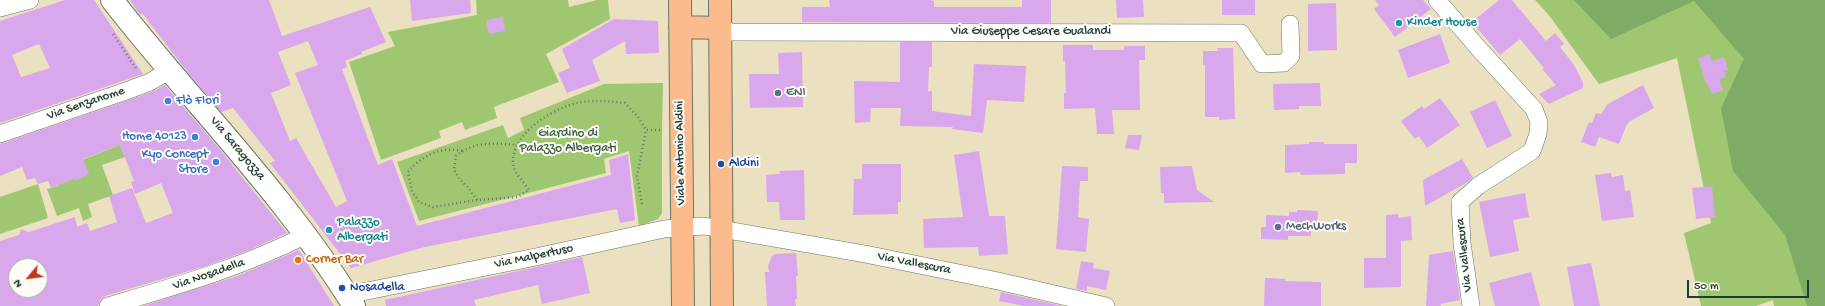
<!DOCTYPE html>
<html>
<head>
<meta charset="utf-8">
<style>
  body { margin:0 }
  #map { position:relative; width:1825px; height:306px; overflow:hidden; background:#ebe1c0; font-family:"Gochi Hand",sans-serif }
  canvas { display:block }
  .north { position:absolute; left:8px; top:258px; width:40px; height:40px; box-sizing:border-box; background:#fdfcf7; border:1px solid #a4b0a9; border-radius:50%; rotate:241deg; font-size:11px; font-weight:700; line-height:16px; text-align:center; color:#1f3d34 }
  .north::after { content:''; display:block; margin:auto; width:14px; height:18px; background:#c8321e; clip-path:polygon(50% 0,100% 100%,50% 72%,0 100%) }
  .scale { position:absolute; left:1687px; top:280px; width:122px; height:18px; box-sizing:border-box; border:2px solid #1f3d34; border-top:0; padding-left:5px; font-size:12px; line-height:14px; white-space:nowrap; color:#1f3d34; -webkit-text-stroke:3px #fdfcf7; paint-order:stroke }
</style>
</head>
<body>
<div id="map">
<canvas width="1825" height="306"></canvas>
<div class="north">N</div>
<div class="scale">50 m</div>
</div>
<script>
const c = document.querySelector('canvas').getContext('2d');
c.lineJoin = 'round';
function fillPath(path, color) {
  c.fillStyle = color;
  c.fill(path, 'evenodd');
}
function stroke(path, color, width, dash) {
  c.strokeStyle = color;
  c.lineWidth = width;
  c.lineCap = dash ? 'butt' : 'round';
  c.setLineDash(dash || []);
  c.stroke(path);
}
function label(font, color, halo, rows, align = 'center') {
  c.font = font + ' "Gochi Hand",sans-serif';
  c.lineWidth = 4;
  c.setLineDash([]);
  c.textBaseline = 'middle';
  c.strokeStyle = halo;
  c.fillStyle = color;
  for (const [text, x, y, turn = 0] of rows) {
    c.save();
    c.translate(x, y);
    c.rotate((+turn || 0) * Math.PI / 180);
    c.textAlign = isNaN(turn) ? turn : align;
    if (halo) c.strokeText(text, 0, 0);
    c.fillText(text, 0, 0);
    c.restore();
  }
}
fillPath(new Path2D(`
  M476,0H568L569,7L597,0H608L610,19L546,54L559,82L494,107L497,118L465,130L462,122L439,131L441,138L381,160L349,62L395,46L388,32L477,15Z
  M1535,0H1825V306H1774L1773,300L1756,306H1701L1684,233L1711,223L1677,58L1599,84L1548,14Z
  M663,83L662,130V213L658,219L639,226L629,151L604,159L606,173L419,221L397,162L503,125L508,138L524,130L520,118L604,84Z
  M120,145L125,157L102,165L113,195L88,204L92,217L83,221L79,208L57,216L47,189L58,186L77,162Z
  M38,184L48,218L0,234V197Z`), '#9fc772');
fillPath(new Path2D(`
  M1574,0H1825V306H1807L1785,235L1733,171L1721,108L1744,59L1694,1L1611,39Z`), '#7fac64');
fillPath(new Path2D(`
  M65,0H94L143,74L0,123V21ZM39,44L50,68L21,77L12,55Z
  M130,0H269L282,36L370,7L386,42L361,52L362,54L345,61L347,67L342,69L378,165L392,159L417,226L611,175L609,160L628,154L635,220L620,223L617,209L425,247L351,268L270,163L275,161L233,108L221,112L188,73L143,14H139ZM308,41L318,65L295,73L347,201L336,207L296,138L290,141L271,93L291,85L278,52Z
  M410,0H470L471,13L412,21Z
  M829,0H930L934,1V7H1022V0H1051V23L802,22V7H830Z
  M1116,0H1143L1144,17L1117,18Z
  M1222,0H1255V15H1222Z
  M1375,0H1423L1431,9L1395,37L1374,9L1379,5Z
  M1499,0H1512L1546,41L1555,33L1564,44L1560,47L1574,65L1583,82V88L1549,104L1539,94L1556,85L1542,69L1544,68L1520,39L1500,55L1472,22Z
  M1336,3L1337,50L1308,51V4Z
  M503,17L505,31L489,34L486,20Z
  M614,19L658,21L659,53L626,54L625,41L592,60L600,81L567,93L558,73L570,68L562,49Z
  M1440,34L1450,63L1408,78L1398,50Z
  M900,42H932V67H929L928,91H932V111L971,116L974,64L1026,66L1024,102L987,100L983,133L952,129L953,127L900,126L901,108H871L870,122L855,123L854,81L900,82Z
  M1063,45H1093V50H1124V46H1145V60H1139L1140,110H1112L1114,134H1097L1095,108L1064,109V93H1066L1065,61H1063Z
  M1217,48H1233L1235,119L1219,120V117H1205V65H1203V51H1218Z
  M802,52L803,107L750,108L749,74H779L778,53Z
  M1709,54L1712,61L1724,57L1728,70L1724,71L1726,77L1719,79L1723,90L1712,94L1707,83L1706,84L1698,58Z
  M1320,83L1321,106H1299V109L1274,110L1273,84Z
  M165,85L217,146L287,233L254,248L206,266L105,296L101,299L98,306H0V241L19,235L21,229L29,232L75,217L77,227L87,223L90,231L117,222L109,196L132,188L146,223L173,213L161,183L135,194L131,182L134,181L120,145L83,159L89,174L75,181V179L51,188L48,181L38,184L35,178L27,180L22,167L0,176V144L129,100L154,91ZM16,266H40V290H16Z
  M1643,85L1654,108L1630,121L1626,126L1619,144L1599,137L1595,147L1581,142L1589,122L1592,123L1596,113L1601,114L1608,104Z
  M1440,98L1460,125L1427,148L1419,136L1415,139L1401,121L1422,106L1424,109Z
  M1495,100L1512,136L1487,148L1470,112Z
  M1128,135H1142L1139,150L1125,148Z
  M1309,142H1324V144H1357V163H1345V174L1301,175L1300,172L1285,173V145L1309,144Z
  M979,151L989,216H1005L1008,254L979,256L978,247L924,248L923,219L963,217L954,155Z
  M1462,159L1473,178L1466,183L1425,206L1423,180Z
  M862,164H901V202H898V214L853,215L854,179H862Z
  M1062,166L1088,167V181H1080L1078,217L1089,219L1086,252L1056,249Z
  M1192,166L1197,190L1214,202L1164,203V193H1161L1160,167Z
  M804,170L805,220H780L779,202H767L766,175L780,174L779,171Z
  M1611,173L1612,177L1623,175L1625,191L1630,190L1634,217L1602,221L1595,175Z
  M1712,186L1715,217L1696,219L1692,188Z
  M1525,193L1529,217L1513,220L1519,251L1490,257L1479,202Z
  M1297,210L1318,211L1317,224H1311V236H1288V240L1261,239V227H1266V215L1289,216V212H1297Z
  M1398,214L1399,218L1411,216L1412,240L1401,241V287L1364,288V258H1386V215Z
  M299,250L334,306H143L237,276Z
  M1453,251L1460,300L1440,304L1441,306H1426L1429,255Z
  M796,253L798,276H796L797,299H795L796,306H767L765,272H769L768,266L772,256L775,254Z
  M582,257L590,293L542,304L538,285L474,300L476,306H386L385,300Z
  M1081,261L1094,263L1093,268L1110,271L1106,290L1087,286V291L1076,289Z
  M1591,263L1600,306H1574L1567,267Z
  M1531,272L1540,306H1495L1489,283Z
  M1265,278L1285,279V281L1321,282V306H1264Z
  M1001,292L1062,306H1024L999,301Z`), '#d9a7ec');
const minor = new Path2D(`
  M1437,0L1480,50L1534,109L1539,122L1538,134L1532,151L1478,186L1460,202L1462,243L1471,306
  M0,8L30,0
  M720,28L731,32L1241,33L1262,64L1284,63L1291,56L1290,24
  M0,134L126,91L150,82L170,70
  M347,295L531,258L664,229L704,226L865,254L998,281L1106,306
  M108,306C176,286 243,267 306,235`);
const tertiary = new Path2D(`
  M112,0C192,103 285,194 354,306`);
const primary = new Path2D(`
  M680,0L683,306
  M720,0L722,306
  M680,27L720,28`);
stroke(minor, '#667665', 18);
stroke(tertiary, '#667665', 24);
stroke(primary, '#667665', 24);
stroke(new Path2D(`
  M113,34L137,70
  M462,151C440,146 421,156 408,172L412,191L419,202L433,207L477,200L517,197L529,190C525,184 515,173 514,168C506,139 547,112 570,105C587,99 607,101 625,103L638,117L646,130H663
  M477,200L467,186L460,180L454,170L456,156C473,141 495,143 516,145
  M642,204L637,176L646,130`), '#667665', 2.5, [1, 3]);
stroke(minor, '#fff', 17);
stroke(tertiary, '#fff', 22);
stroke(primary, '#fbbb8d', 22);
for (const [x, y, r, color] of [
  [1399,23,4,"#0f9aa8"],
  [778,93,4,"#5c6f8a"],
  [168,101,4,"#3f7fe0"],
  [195,137,4,"#3f7fe0"],
  [216,162,4,"#3f7fe0"],
  [721,164,4,"#1a4fb4"],
  [1278,227,4,"#5c6f8a"],
  [329,230,4,"#0f9aa8"],
  [298,260,4,"#e8710a"],
  [342,288,4,"#1a4fb4"]
]) {
  const dot = new Path2D();
  dot.arc(x, y, r, 0, 2 * Math.PI);
  c.fillStyle = color;
  c.fill(dot);
  stroke(dot, '#fdfcf7', 1.5);
}
label('13px', '#0d838f', '#fdfcf7', [
  ["Kinder House",1407,23],
  ["Palazzo",337,223],
  ["Albergati",337,238]
], 'left');
label('13px', '#1f3d34', '#fdfcf7', [
  ["Via Giuseppe Cesare Gualandi",1031,32],
  ["Via Senzanome",86,104,-19],
  ["Via Saragozza",237,149,50],
  ["Viale Antonio Aldini",681,153,-91],
  ["Via Vallescura",1465,255,-96],
  ["Via Malpertuso",534,257,-12],
  ["Via Vallescura",914,264,11],
  ["Via Nosadella",209,275,-19]
]);
label('13px', '#4e5e75', '#fdfcf7', [
  ["ENI",786,93],
  ["MechWorks",1286,227]
], 'left');
label('13px', '#366cbe', '#fdfcf7', [
  ["Flò FIori",176,101,"left"],
  ["Home 40123",187,137],
  ["Kyo Concept",208,155],
  ["Store",208,170]
], 'right');
label('13px', '#3f6044', '#fdfcf7', [
  ["Giardino di",568,134],
  ["Palazzo Albergati",568,149]
]);
label('13px', '#164399', '#fdfcf7', [
  ["Aldini",729,164],
  ["Nosadella",350,288]
], 'left');
label('13px', '#c56008', '#fdfcf7', [
  ["Corner Bar",306,260]
], 'left');
</script>
</body>
</html>
